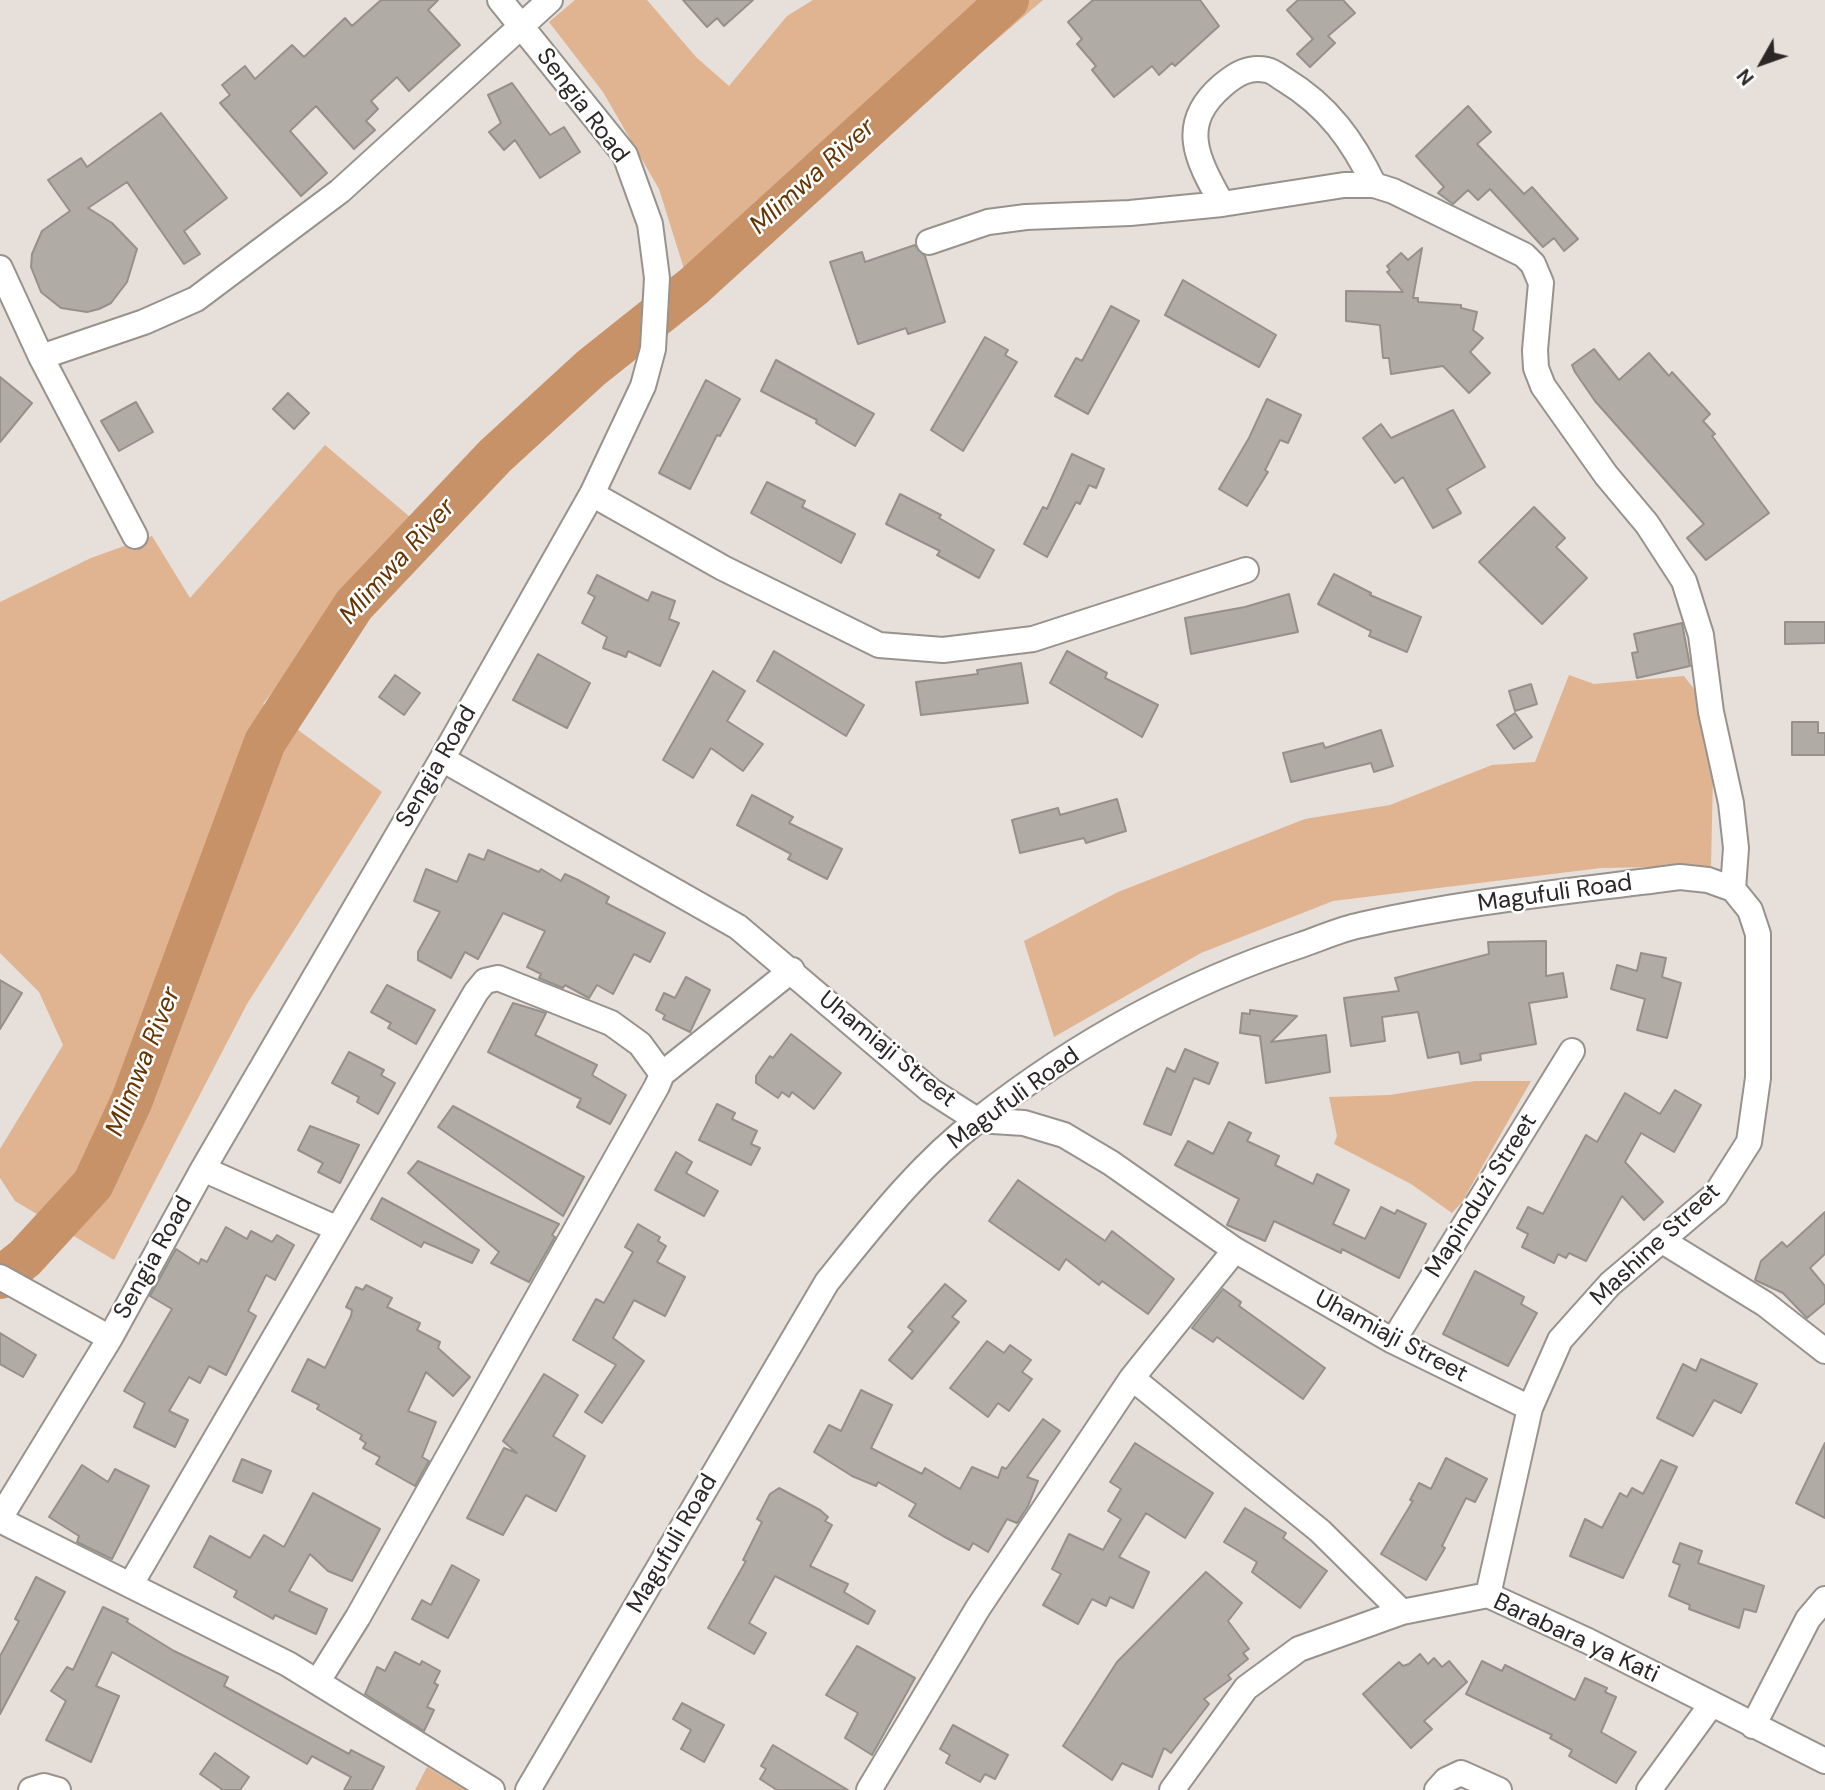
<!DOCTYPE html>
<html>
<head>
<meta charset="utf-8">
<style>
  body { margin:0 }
  #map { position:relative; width:1825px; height:1790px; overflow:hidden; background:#e6dfda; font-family:"DM Sans",sans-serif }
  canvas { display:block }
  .north { position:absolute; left:1727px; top:28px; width:70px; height:70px; -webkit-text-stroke:5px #fff; paint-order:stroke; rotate:230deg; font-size:19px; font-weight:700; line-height:28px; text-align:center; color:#2a2726 }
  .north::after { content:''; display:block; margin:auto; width:24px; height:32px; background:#2a2726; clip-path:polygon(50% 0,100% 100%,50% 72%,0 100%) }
</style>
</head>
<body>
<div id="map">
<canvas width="1825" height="1790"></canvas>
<div class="north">N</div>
</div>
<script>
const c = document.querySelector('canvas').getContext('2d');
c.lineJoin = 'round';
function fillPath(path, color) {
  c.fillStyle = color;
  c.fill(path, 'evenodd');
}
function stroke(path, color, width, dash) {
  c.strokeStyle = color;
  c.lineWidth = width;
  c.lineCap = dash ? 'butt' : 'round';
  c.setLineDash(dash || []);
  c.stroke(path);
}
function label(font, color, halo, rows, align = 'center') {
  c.font = font + ' "DM Sans",sans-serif';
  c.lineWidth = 5;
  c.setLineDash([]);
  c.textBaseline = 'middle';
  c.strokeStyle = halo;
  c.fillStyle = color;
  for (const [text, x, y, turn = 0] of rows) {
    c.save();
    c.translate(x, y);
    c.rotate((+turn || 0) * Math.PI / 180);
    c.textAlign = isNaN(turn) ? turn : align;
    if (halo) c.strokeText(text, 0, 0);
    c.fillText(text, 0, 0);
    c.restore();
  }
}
fillPath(new Path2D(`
  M575,0H647L696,57L729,86L787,16L813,0H1043L934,93L696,307L659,189L603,92L549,22Z
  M325,445L410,517L263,704L382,792L247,1004L114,1260L15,1201L0,1178V1149L63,1045L39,992L0,953V602L91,558L152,536L190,598Z
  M1569,675L1594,684L1684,676L1697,693L1713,775L1711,866L1601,868L1333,901L1201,953L1054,1037L1024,941L1118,892L1305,819L1390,805L1492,765L1535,762Z
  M1475,1081H1531L1462,1202L1452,1213L1411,1184L1334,1144L1337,1136L1329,1097L1390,1095Z
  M427,1767L466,1790H415Z`), '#e0b391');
stroke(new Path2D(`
  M0,1278L25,1258L93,1184L132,1100L265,742L354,605L495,456L591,368L694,286L1008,0`), '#c79268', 42);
const building = new Path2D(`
  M381,0H438L428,10L460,45L409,91L397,77L371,101L378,109L366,121L375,130L354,149L316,106L290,131L327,173L301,196L220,103L230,95L222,85L245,66L255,79L292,45L304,57L345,18L352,26Z
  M683,0H753L724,26L717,18L707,27Z
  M1093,0H1200L1219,26L1175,66L1172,63L1159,75L1152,66L1114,97L1092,70L1096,66L1077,44L1082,39L1068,22Z
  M1298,0H1343L1355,13L1328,36L1335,43L1310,67L1297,54L1313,39L1287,10Z
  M512,83L550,135L564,127L580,152L540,178L515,140L504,150L489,132L501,123L488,95Z
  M1468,106L1491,132L1477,144L1524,194L1532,187L1578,239L1564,251L1554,238L1543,247L1490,189L1478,200L1468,190L1453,204L1438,193L1444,187L1416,156Z
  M161,113L227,198L184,231L200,254L184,264L127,182L88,208L112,223L137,249L127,282L111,303L99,309L87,312L61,308L41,292L31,267L32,254L42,231L70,211L48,180L81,158L87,167Z
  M915,245L925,256L945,322L908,334L906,328L858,344L830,262L862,252L865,262Z
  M1422,248L1413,298H1418V302L1461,305V308L1477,312L1473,330L1483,338L1470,352L1490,373L1469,393L1443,366L1391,374L1389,358H1383L1380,325L1346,321V291L1403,292L1387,272L1390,270L1387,266L1401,253L1408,260Z
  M1183,280L1276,335L1259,367L1165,315Z
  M1111,306L1139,321L1088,414L1055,396L1076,358L1082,361Z
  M985,337L1008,350L1005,355L1017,362L963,451L931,430Z
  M1594,349L1619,380L1649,353L1669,376L1672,372L1710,414L1703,421L1715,434L1712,436L1769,513L1706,560L1687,538L1704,524L1595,401L1575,372L1572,365Z
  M776,360L874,414L855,446L816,423L817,420L761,391Z
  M0,377L32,403L0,442Z
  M706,380L740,399L720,436L717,435L690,489L659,473Z
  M288,393L309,413L294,429L273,409Z
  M1267,399L1301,415L1288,443L1280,440L1265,470L1268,472L1247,506L1219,489L1249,438Z
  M136,402L153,432L119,451L101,421Z
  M1453,410L1485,467L1447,489L1461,513L1433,528L1403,477L1395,483L1363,438L1381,424L1391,438Z
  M1072,454L1104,469L1096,488L1089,485L1080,504L1076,502L1047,557L1024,544L1043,507L1047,509Z
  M767,482L805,501L802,507L855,534L841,563L751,513Z
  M900,494L941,515L939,518L994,550L979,578L937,555L940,551L886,524Z
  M1534,507L1565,538L1556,547L1587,578L1542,624L1479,562Z
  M1334,574L1371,593L1370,595L1421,617L1407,652L1369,636L1371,631L1318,604Z
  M597,575L648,601L652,592L675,601L669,619L679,623L660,666L628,651L626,657L603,648L607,637L582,623L595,597L588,593Z
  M1289,594L1298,632L1191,654L1185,618L1245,607Z
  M1785,622H1825V643L1785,644Z
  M1682,623L1690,666L1637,678L1632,653L1638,652L1634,634Z
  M774,651L864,705L846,736L757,681Z
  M1067,651L1107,673L1105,678L1158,705L1142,737L1050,683Z
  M538,654L590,683L567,728L513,700Z
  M1021,663L1028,703L921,715L916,682L978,674L977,670Z
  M713,671L745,691L727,721L763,744L743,771L711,748L693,778L663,760Z
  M395,675L420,693L404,715L379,697Z
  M1531,684L1537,704L1515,711L1509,691Z
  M1515,713L1532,737L1514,749L1497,725Z
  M1792,722H1818V733H1825V755H1792Z
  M1381,730L1393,766L1374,772L1371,763L1291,782L1283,753L1323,743L1325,748Z
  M752,795L793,817L789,823L842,849L827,879L788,859L791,854L737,825Z
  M1117,799L1126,831L1086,843L1084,838L1020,853L1012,820L1058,808L1060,815Z
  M488,850L539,872L541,869L561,881L565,874L578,880L609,897L606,903L665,933L650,962L634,954L613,994L597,985L589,998L565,985L563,988L539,978L541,974L527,967L545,931L503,913L478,959L465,952L451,978L418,960V952L440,912L414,901L426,869L457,882L469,854L484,860Z
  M1546,941V976L1563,973L1567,997L1529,1003L1536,1044L1480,1054L1481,1060L1461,1064L1459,1052L1428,1058L1418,1012L1382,1017L1385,1041L1351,1046L1344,998L1399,991L1395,978L1489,954L1488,942Z
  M1641,953L1666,958L1662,977L1681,983L1667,1038L1637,1030L1645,999L1611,989L1617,965L1637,971Z
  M686,977L710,990L690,1032L663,1019L665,1015L656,1010L664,993L675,998Z
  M0,980L22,993L0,1029Z
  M387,985L435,1010L416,1044L388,1028L391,1023L371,1012Z
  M513,1003L546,1013L535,1035L597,1065L592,1075L626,1095L610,1124L577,1107L581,1099L488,1052Z
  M1250,1010L1297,1016L1271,1042L1326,1035L1330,1072L1266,1083L1260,1036L1240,1033L1242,1013L1250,1014Z
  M791,1034L841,1073L814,1109L792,1092L789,1097L782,1092L778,1098L756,1083V1076L770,1056L773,1058Z
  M1185,1049L1218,1063L1209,1084L1194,1078L1171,1135L1144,1124L1167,1068L1175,1072Z
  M349,1052L384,1070L381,1075L395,1083L378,1114L357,1102L359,1097L332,1083Z
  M1675,1090L1701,1105L1674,1152L1641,1133L1625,1162L1663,1202L1644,1220L1622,1196L1586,1261L1569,1253L1566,1258L1558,1254L1554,1263L1522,1247L1528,1234L1517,1228L1528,1207L1543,1214L1586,1135L1597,1142L1625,1093L1660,1114Z
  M717,1104L735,1113L732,1119L757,1131L751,1144L760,1148L751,1165L699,1140Z
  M453,1106L584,1177L563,1216L438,1127Z
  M1229,1122L1251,1133L1247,1141L1279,1156L1275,1165L1313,1184L1317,1174L1349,1190L1333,1224L1365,1239L1381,1207L1395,1214L1397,1210L1426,1224L1399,1278L1342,1249L1341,1253L1274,1221L1265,1241L1227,1225L1239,1199L1175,1165L1188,1141L1213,1154Z
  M310,1126L359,1145L340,1183L318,1172L323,1163L298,1150Z
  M676,1152L692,1162L686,1173L718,1191L704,1216L655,1190Z
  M418,1161L559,1224L552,1235L555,1237L529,1282L491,1263L499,1252L408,1173Z
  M1018,1180L1105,1241L1112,1231L1174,1279L1148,1314L1102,1281L1099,1285L1066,1259L1059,1270L989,1221Z
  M382,1198L479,1250L472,1263L424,1242L421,1247L371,1219Z
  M1825,1212V1254L1810,1268L1825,1286V1303L1807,1318L1783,1293L1755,1280L1761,1261L1782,1242L1787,1247Z
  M638,1224L660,1237L658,1241L666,1246L657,1262L685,1277L665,1316L634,1300L613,1338L644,1361L602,1423L585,1412L616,1365L573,1340L596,1299L604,1303L633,1252L625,1247Z
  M226,1227L247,1239L251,1231L272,1242L277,1235L294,1245L275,1280L266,1275L248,1311L256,1316L226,1375L209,1366L200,1383L189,1377L169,1411L188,1420L175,1447L134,1427L145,1403L124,1391L172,1309L150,1296L176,1249L199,1264L201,1259L207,1262Z
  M1475,1271L1524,1297L1521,1304L1537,1313L1508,1366L1443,1334Z
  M945,1284L966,1301L952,1317L959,1322L912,1379L889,1360L913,1331L908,1327Z
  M366,1285L392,1298L387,1307L420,1323L417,1330L440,1342L438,1348L470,1377L453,1396L426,1372L408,1411L436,1422L422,1457L429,1461L415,1486L376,1464L380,1457L363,1448L366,1443L360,1439L362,1435L317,1409L319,1405L292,1391L308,1359L325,1368L351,1316L352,1310L346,1307L356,1287L363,1290Z
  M1223,1289L1241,1302L1239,1306L1325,1368L1303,1399L1217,1337L1213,1342L1192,1328Z
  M0,1333L36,1355L23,1377L0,1364Z
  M987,1341L1004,1353L1010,1345L1031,1360L1022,1372L1032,1379L1009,1411L998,1403L988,1417L950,1388Z
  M1701,1359L1757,1384L1741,1413L1714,1400L1693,1436L1657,1418L1683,1364L1696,1371Z
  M544,1374L578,1395L553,1436L585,1456L556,1511L526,1495L503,1535L467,1518L504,1448L517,1453L503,1441Z
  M861,1390L892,1405L871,1448L922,1474L925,1468L960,1489L972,1467L998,1478L1002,1467L1006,1469L1043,1419L1060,1431L1027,1477L1038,1481L1028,1506L1017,1523L1007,1519L988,1552L973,1543L969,1550L943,1536L909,1516L916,1504L878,1482L876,1486L852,1476L814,1452L829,1425L841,1431Z
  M1135,1443L1213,1493L1185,1538L1146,1513L1119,1557L1149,1572L1133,1608L1110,1597L1106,1606L1092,1599L1078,1624L1043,1605L1061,1574L1052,1569L1069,1534L1103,1550L1121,1519L1108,1511L1121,1489L1110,1482Z
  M1825,1443V1518L1796,1503Z
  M1446,1458L1487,1479L1475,1502L1466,1498L1442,1546L1445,1548L1426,1580L1381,1554L1413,1501L1410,1500L1419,1483L1431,1489Z
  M242,1459L271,1471L262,1493L233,1481Z
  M1661,1460L1677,1467L1623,1578L1570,1556L1585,1519L1602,1528L1620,1493L1627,1497L1632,1488L1643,1494Z
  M82,1465L108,1482L115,1469L149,1486L112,1559L77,1542L79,1536L49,1517Z
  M779,1488L820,1510L828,1517L825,1521L832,1525L810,1566L848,1584L844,1592L875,1611L868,1624L775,1576L749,1623L766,1633L754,1654L708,1628L746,1561L743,1560L762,1522L757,1519L770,1494Z
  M313,1493L380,1529L352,1581L328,1571L310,1554L289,1591L327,1609L316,1634L275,1615L273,1619L234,1597L237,1591L194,1567L210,1536L250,1558L264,1535L284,1547Z
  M1245,1508L1286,1533L1283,1538L1327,1571L1300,1608L1252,1572L1257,1562L1224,1542Z
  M1680,1543L1702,1551L1698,1563L1764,1586L1756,1612L1744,1609L1739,1628L1689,1609L1690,1605L1669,1596L1680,1565L1673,1562Z
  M452,1565L479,1580L448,1638L412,1619L422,1600L431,1605Z
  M1206,1572L1242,1603L1228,1621L1249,1649L1243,1653L1248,1659L1228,1675L1231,1679L1204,1699L1209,1704L1171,1753L1164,1748L1152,1777L1122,1763L1112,1780L1063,1746L1117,1662Z
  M36,1577L65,1592L0,1714V1656L19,1621L15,1619Z
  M103,1607L128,1619L127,1622L174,1651L228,1677L224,1686L349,1754L351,1750L384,1767L372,1790H344L351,1777L312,1756L307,1764L112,1652L96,1686L119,1696L91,1762L46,1740L66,1701L51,1691L67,1667L73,1670Z
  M857,1646L915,1678L872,1755L845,1738L858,1713L826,1695Z
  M395,1652L420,1665L422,1661L440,1671L434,1683L438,1685L427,1707L434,1710L424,1731L365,1694L377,1667L385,1671Z
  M1420,1654L1428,1664L1434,1658L1442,1667L1449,1661L1467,1682L1424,1721L1432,1729L1411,1748L1363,1694L1399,1662L1403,1666L1409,1664Z
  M1482,1661L1502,1671L1505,1665L1575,1700L1585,1678L1607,1688L1605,1692L1616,1697L1601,1732L1636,1752L1616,1783L1569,1756L1572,1750L1550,1738L1552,1735L1466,1694Z
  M682,1703L724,1725L704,1762L681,1749L691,1730L673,1719Z
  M953,1725L1008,1755L995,1779L985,1774L980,1782L946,1763L950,1755L940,1749Z
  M773,1745L848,1790H777L760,1779L766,1769L761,1766Z
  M215,1753L249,1777L240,1790H223L200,1774Z`);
fillPath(building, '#b1aba6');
stroke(building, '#96908b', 2);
const street = new Path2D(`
  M1222,204C1197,159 1177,124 1223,85C1236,74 1249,66 1267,70C1273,71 1280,77 1285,80C1328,106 1353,141 1374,185
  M929,242L988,222L1026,217L1130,213L1222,204L1344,185H1374L1393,191L1524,255L1533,264L1541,283L1535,350L1536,368L1543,386L1606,475L1647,524L1684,581L1701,635L1711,712L1731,803L1736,848L1733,889
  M0,268L41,357L135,536
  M41,357L144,322L196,299L340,191L550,0
  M592,494L723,568L879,645L943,650L1033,639L1246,570
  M442,759L738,927L930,1090L977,1120L1024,1123L1064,1135L1111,1163L1235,1250L1393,1341L1530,1408
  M662,1074L792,970
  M203,1169L338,1229
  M1661,1240L1765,1304L1825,1351
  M0,1277L110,1338
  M1393,1341L1572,1051
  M1132,1378L1320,1531L1402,1612
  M0,1518L110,1338L203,1169L442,759L592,494L643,386L653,349L657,278L650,224L625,155L500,0
  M0,1520L288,1664L492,1790
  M131,1584L476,992L485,981L498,978L611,1023L640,1044L662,1074L657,1086L358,1617L318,1681
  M1488,1595L1530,1408L1560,1340L1610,1284L1716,1194L1749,1142L1758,1078V934L1750,910L1733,889
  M1753,1726L1808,1619L1825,1599
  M31,1790L44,1786L58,1790
  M528,1790L827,1282C873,1225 919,1165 978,1120C1075,1044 1185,983 1301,945C1321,938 1341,929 1361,925C1466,901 1574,891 1680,877L1708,880L1733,889
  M869,1790L978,1608L1132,1378L1235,1250
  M1172,1790L1246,1688L1299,1649L1402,1612L1488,1595L1588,1641L1825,1761
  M1437,1790L1446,1780L1461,1773L1499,1790
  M1649,1790L1711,1705`);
stroke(street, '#98928d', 28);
stroke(street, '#fff', 24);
label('24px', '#2a2726', '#fff', [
  ["Sengia Road",582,106,53],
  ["Sengia Road",437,767,-60],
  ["Magufuli Road",1555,894,-8],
  ["Uhamiaji Street",887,1050,39],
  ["Magufuli Road",1014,1099,-36],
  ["Mapinduzi Street",1482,1196,-58],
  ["Mashine Street",1656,1245,-43],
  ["Sengia Road",154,1258,-61],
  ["Uhamiaji Street",1391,1337,28],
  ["Magufuli Road",673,1544,-60],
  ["Barabara ya Kati",1576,1639,25]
]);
label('italic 26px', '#663400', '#fff', [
  ["Mlimwa River",813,177,-42],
  ["Mlimwa River",398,562,-48],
  ["Mlimwa River",144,1062,-68]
]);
</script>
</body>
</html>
